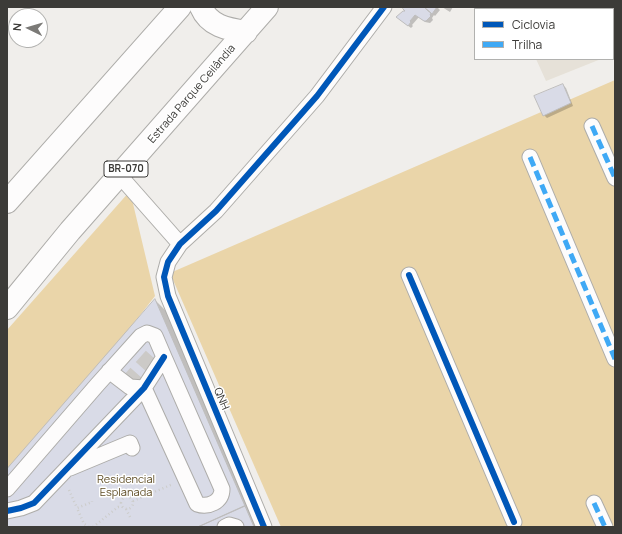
<!DOCTYPE html>
<html>
<head>
<meta charset="utf-8">
<style>
  body { margin:0 }
  #map { position:relative; width:622px; height:534px; overflow:hidden; background:#f0eeeb; font-family:Manrope,sans-serif }
  canvas { display:block }
  .frame { position:absolute; inset:0; border:8px solid #3c3b38; pointer-events:none }
  .legend { position:absolute; left:474px; top:8px; width:140px; height:52px; box-sizing:border-box; background:#fff; border:1px solid #b1b1af; margin:0; padding:5px 7px; list-style:none; font-size:12px; color:#3c3b38 }
  .legend li { display:flex; align-items:center; gap:8px; height:20px }
  .legend b { width:20px; border:1px solid #b1b1af }
  .north { position:absolute; left:8px; top:8px; width:40px; height:40px; box-sizing:border-box; background:#fff; border:1px solid #b1b1af; border-radius:50%; rotate:275deg; font-size:11px; font-weight:700; line-height:16px; text-align:center; color:#3c3b38 }
  .north::after { content:''; display:block; margin:auto; width:14px; height:18px; background:#7b7a77; clip-path:polygon(50% 0,100% 100%,50% 72%,0 100%) }
</style>
</head>
<body>
<div id="map">
<canvas width="622" height="534"></canvas>
<div class="frame"></div>
<ul class="legend">
<li><b style="height:5px;background:#0057b8"></b>Ciclovia</li>
<li><b style="height:5px;background:#3fa9f5"></b>Trilha</li>
</ul>
<div class="north">N</div>
</div>
<script>
const c = document.querySelector('canvas').getContext('2d');
c.lineJoin = 'round';
function fillPath(path, color) {
  c.fillStyle = color;
  c.fill(path, 'evenodd');
}
function stroke(path, color, width, dash) {
  c.strokeStyle = color;
  c.lineWidth = width;
  c.lineCap = dash ? 'butt' : 'round';
  c.setLineDash(dash || []);
  c.stroke(path);
}
function label(font, color, halo, rows, align = 'center') {
  c.font = font + ' Manrope,sans-serif';
  c.lineWidth = 3;
  c.setLineDash([]);
  c.textBaseline = 'middle';
  c.strokeStyle = halo;
  c.fillStyle = color;
  for (const [text, x, y, turn = 0] of rows) {
    c.save();
    c.translate(x, y);
    c.rotate((+turn || 0) * Math.PI / 180);
    c.textAlign = isNaN(turn) ? turn : align;
    if (halo) c.strokeText(text, 0, 0);
    c.fillText(text, 0, 0);
    c.restore();
  }
}
fillPath(new Path2D(`
  M512,7H615V53L613,54V9H513Z
  M536,59H601L546,81Z`), '#e6e1d8');
fillPath(new Path2D(`
  M615,80V527H281L170,273Z
  M130,191L155,296L7,487V330Z`), '#ead5a9');
fillPath(new Path2D(`
  M406,7H423L426,10L429,7H437L440,10L435,16L434,15L432,18L433,20L430,23L425,22L419,17L412,25L413,26L411,28L400,20L409,14Z
  M442,7H453L450,12Z
  M525,7H530L531,9H523Z
  M593,7H615V20L613,21V9H594Z
  M563,85L566,88L573,106L547,118L544,115Z
  M155,300L183,328L270,527H7V471Z`), '#0003');
const building = new Path2D(`
  M404,7H424L431,13L430,15L431,16L426,21H424L415,15L410,21L411,22L408,26L396,17L403,11H405L403,9Z
  M427,7H437L432,14L426,9Z
  M592,7H615V16L613,17V9H593Z
  M563,84L571,103L543,116L534,96Z
  M155,299L245,506L198,527H7V469Z
  M245,506L254,527H198Z`);
fillPath(building, '#d9dbe7');
stroke(building, '#bebdbd', 1);
stroke(new Path2D(`
  M126,384L153,354`), '#cccac7', 15, [15, 8]);
const minor = new Path2D(`
  M557,7L558,9
  M613,41L615,40
  M592,126L615,178
  M530,157L615,359
  M120,176L180,244
  M409,275L514,522
  M70,468L130,443L132,448
  M7,489L97,385L141,336L147,333L155,336L164,357L222,489C222,502 208,508 197,504L144,388L130,387L109,371
  M594,503L605,527
  M7,511L21,508L34,503L144,388L164,357
  M225,527L229,525L236,527
  M264,527L168,296L164,277L168,262L180,244L216,211L317,96L384,7`);
const highway = new Path2D(`
  M201,7C209,26 227,29 246,32
  M7,202L180,7
  M7,308L70,231L267,7`);
stroke(minor, '#adaca9', 17);
stroke(highway, '#adaca9', 24);
stroke(new Path2D(`
  M69,490L77,508
  M121 503a6 6 0 1 1 12 0a6 6 0 1 1-12 0Z
  M133,501L173,484
  M126,509L130,517
  M89,527L84,524L77,508L92,502V501
  M93,527L118,507H122`), '#ccccca', 2.5, [1, 3]);
stroke(minor, '#fdfcfc', 15);
stroke(highway, '#fdfcfc', 22);
stroke(new Path2D(`
  M592,126L615,178
  M530,157L615,359
  M594,503L605,527`), '#3fa9f5', 5, [10, 5]);
stroke(new Path2D(`
  M409,275L514,522
  M7,511L21,508L34,503L144,388L164,357
  M264,527L168,296L164,277L168,262L180,244L216,211L317,96L384,7`), '#0057b8', 6);
for (const [x, y, w] of [
  [126,169,44]
]) {
  const box = new Path2D();
  box.roundRect(x - w / 2, y - 8, w, 16, 3);
  c.fillStyle = '#fff';
  c.fill(box);
  stroke(box, '#3c3b38', 1);
}
label('bold 10px', '#3c3b38', null, [
  ["BR-070",126,169]
]);
label('11px', '#3c3b38', '#fff', [
  ["Estrada Parque Ceilândia",192,94,-49],
  ["QNH",221,399,67]
]);
label('11px', '#5f4d25', '#fff', [
  ["Residencial",126,480],
  ["Esplanada",126,493]
]);
</script>
</body>
</html>
